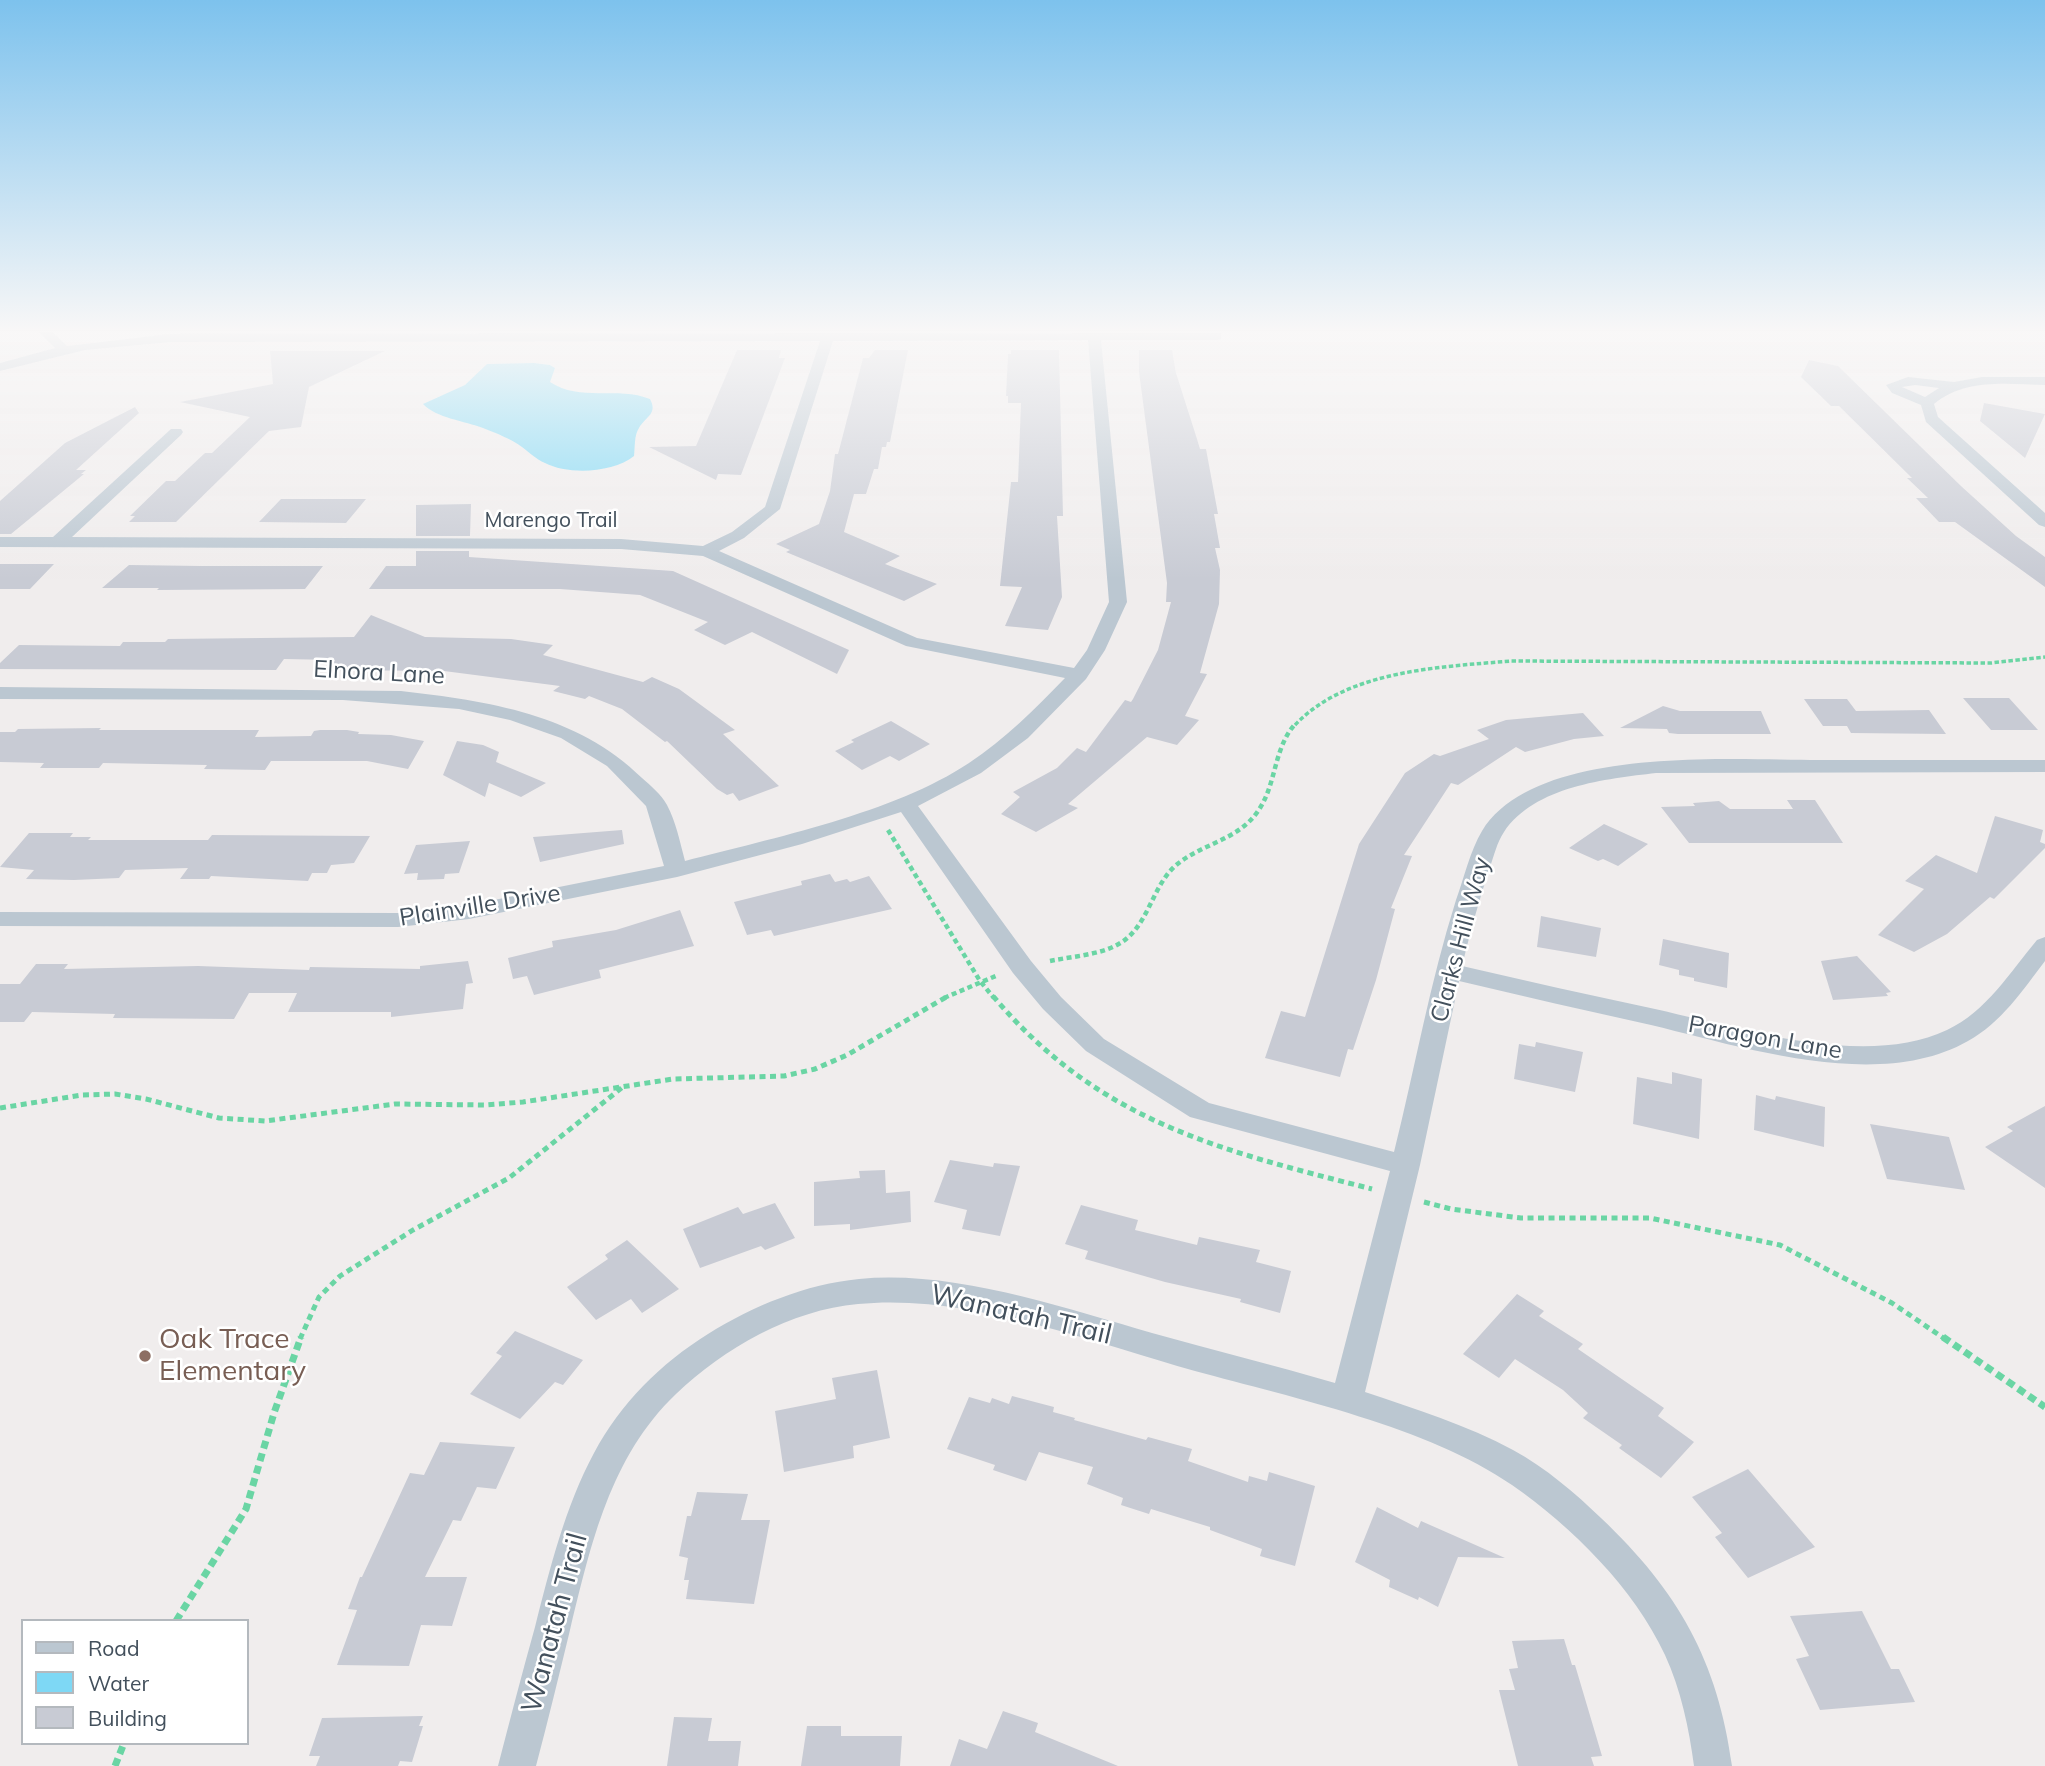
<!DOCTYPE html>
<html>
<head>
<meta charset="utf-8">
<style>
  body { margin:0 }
  #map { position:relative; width:2045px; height:1766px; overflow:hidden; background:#f0eded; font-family:Mulish,sans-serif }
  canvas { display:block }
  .legend { position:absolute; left:21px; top:1619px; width:228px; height:126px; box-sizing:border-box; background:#fff; border:2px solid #b4b9be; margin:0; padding:9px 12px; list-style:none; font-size:21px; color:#43505c }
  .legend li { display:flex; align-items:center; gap:14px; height:35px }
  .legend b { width:35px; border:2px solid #b4b9be }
</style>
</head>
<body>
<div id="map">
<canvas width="2045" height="1766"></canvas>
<ul class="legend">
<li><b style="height:9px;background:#bbc7d1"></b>Road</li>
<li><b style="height:19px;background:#7ed8f5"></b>Water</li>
<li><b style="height:19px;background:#c8cbd4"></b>Building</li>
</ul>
</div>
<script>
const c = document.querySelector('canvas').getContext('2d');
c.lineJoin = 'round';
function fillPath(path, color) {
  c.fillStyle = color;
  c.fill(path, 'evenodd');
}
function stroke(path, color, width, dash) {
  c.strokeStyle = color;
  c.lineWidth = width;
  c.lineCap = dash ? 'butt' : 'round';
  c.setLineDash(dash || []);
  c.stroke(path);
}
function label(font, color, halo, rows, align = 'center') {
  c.font = font + ' Mulish,sans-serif';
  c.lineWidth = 5;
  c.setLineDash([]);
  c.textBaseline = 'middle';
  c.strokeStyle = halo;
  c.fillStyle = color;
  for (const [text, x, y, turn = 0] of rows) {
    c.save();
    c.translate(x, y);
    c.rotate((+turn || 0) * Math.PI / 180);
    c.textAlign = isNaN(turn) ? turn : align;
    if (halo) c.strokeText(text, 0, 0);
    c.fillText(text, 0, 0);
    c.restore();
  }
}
fillPath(new Path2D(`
  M534,363L550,365L555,368L550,382C580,402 618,386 650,399C658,414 646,416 639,428C634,435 635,448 634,456C613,473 568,475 545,463C536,459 530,453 522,447C511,439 496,433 483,428C465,421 436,418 423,404L465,385L487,364Z`), '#7ed8f5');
fillPath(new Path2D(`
  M737,350H781L779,358H785L741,475L718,474L716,480L649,447L696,446Z
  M875,350H908L890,442H887L886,447H882L878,469H874L866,494H854L844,532L900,556L885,564L937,584L904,601L786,552L790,550L776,544L819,524L830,491L835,454H838L863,358H869Z
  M1011,350H1059L1063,516H1057L1062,597L1048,630L1005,626L1022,587L1000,586L1011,482H1018L1021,403H1008V396H1006L1008,354H1011Z
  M1139,350H1172L1176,373L1197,439L1200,449H1206L1218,514H1214L1220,548H1215L1220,570L1219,604L1200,673L1207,674L1185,716L1199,720L1177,745L1147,737L1068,804L1078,808L1036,832L1001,814L1020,797L1013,792L1057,768L1077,748L1086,752L1125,700L1131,702L1133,699L1158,650L1171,602H1166L1167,583L1139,372Z
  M270,351H385L309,387L301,427L269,431L176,522H129L135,516H130L166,481H175L205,453H212L250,417L180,402L273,384Z
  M1809,360L1838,366L1961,486L2016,536L2045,557V587L1955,522H1939L1916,498H1928L1907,478H1912L1839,406H1831L1801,377Z
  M1984,403L2045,414L2025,458L1980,421Z
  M135,407L139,413L76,470H86L81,474H84L11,534H0V501L65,443Z
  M281,499H366L346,523L259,522Z
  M471,504L470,536H416V505Z
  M416,551H469V557L673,571L849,650L837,674L752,632L725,645L694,630L708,622L640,595L560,589H369L386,566H416Z
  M0,564H54L30,589H0Z
  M129,565L202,566H323L305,589L157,590L159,588H102Z
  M371,615L425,637L511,639L553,645L543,655L643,682L652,677L679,689L735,730L723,734L779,786L739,801L733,793L727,795L717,789L667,741L665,742L622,709L589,696L585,699L553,691L560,686L444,671L329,670L335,660L284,659L276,670L0,669V663L19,645L120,646L123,642H165L168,639L354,637Z
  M1963,698H2009L2038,730H1991Z
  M1804,699H1847L1856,711L1929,710L1946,734L1851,733L1847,726H1823Z
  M1663,706L1680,711H1761L1771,734H1678L1669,733L1667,729L1620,728Z
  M1583,713L1604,736L1574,739L1525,752L1516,747L1458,785L1451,783L1404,855L1412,856L1391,908L1395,909L1376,980L1353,1050L1348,1049L1340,1077L1265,1058L1281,1011L1305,1017L1359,844L1405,773L1434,754L1440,756L1489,739L1477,730L1506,720Z
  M891,721L930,744L899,761L890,756L862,770L835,751L854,742L851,740Z
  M101,728L99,730H259L255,737L311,736L314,731L320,730H347L359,732L358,734L391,735L424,741L408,769L367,761H271L265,770L204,769L207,765L103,763L99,768H40L44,763L0,762V732H15L18,729Z
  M457,741L483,745L499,752L496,762L546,783L521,797L489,783L485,797L443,775Z
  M1787,800H1815L1843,843H1689L1661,807L1695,806L1693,803L1719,801L1730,809H1793Z
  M1995,816L2043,830L2040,842L2045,844V848L1994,899L1990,897L1947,934L1914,952L1878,935L1924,889L1905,881L1936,855L1977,873Z
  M1604,824L1648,844L1618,866L1603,859L1598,861L1569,848Z
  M622,830L624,844L540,862L533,837Z
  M29,833H73L70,837H91L88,840H208L212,835L370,836L354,863L331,865L327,873H312L308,881L211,876L209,879H180L188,868L125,870L119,878L74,880L26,879L34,870L0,867Z
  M470,841L459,873L445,874L444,879L417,880L418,873L404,874L416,845Z
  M830,874L835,882L847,879L850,882L869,876L892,909L774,936L771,930L747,935L734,902L802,885L801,881Z
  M680,910L694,946L599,970L601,978L534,995L527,976L513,979L508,958L553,947L552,941L616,930Z
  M1541,916L1601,928L1596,957L1537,947Z
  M1663,939L1729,953L1727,988L1694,981V978L1679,975V970L1659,965Z
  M1857,956L1891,992L1886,993L1888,996L1833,1000L1821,961Z
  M468,961L473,983L466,984L463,1009L391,1017V1012H288L297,993H249L234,1019L113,1018L115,1014L32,1012L24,1022H0V984H20L36,964H68L64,969L198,966L309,970L310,967L420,969V966Z
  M1536,1042L1583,1052L1575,1092L1514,1079L1519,1044L1535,1047Z
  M1672,1072L1702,1079L1699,1139L1633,1124L1637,1077L1672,1084Z
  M1756,1095L1775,1100L1776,1096L1825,1107L1824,1147L1754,1130Z
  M2045,1106V1188L1985,1147L2013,1131L2007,1127Z
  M1870,1124L1949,1137L1965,1190L1887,1179Z
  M950,1160L993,1167L994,1163L1020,1166L1000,1236L962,1229L967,1210L934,1202Z
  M885,1170L886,1193L910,1191L911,1222L850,1230V1224L814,1226V1182L860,1178L859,1171Z
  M775,1203L795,1238L765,1250L761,1246L700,1268L683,1229L738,1207L743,1214Z
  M1081,1205L1138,1220L1135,1230L1197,1245L1199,1237L1260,1250L1256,1262L1291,1271L1280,1313L1240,1302L1241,1299L1165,1282L1085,1259L1088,1251L1065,1244Z
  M627,1240L679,1289L642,1313L631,1299L596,1320L567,1287L608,1259L605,1255Z
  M1517,1294L1544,1311L1539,1316L1583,1344L1578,1349L1664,1408L1658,1416L1694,1442L1661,1478L1619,1448L1622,1445L1583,1418L1588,1413L1563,1390L1515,1359L1499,1378L1463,1354Z
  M515,1331L583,1360L563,1385L555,1382L520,1419L470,1394L502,1356L496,1353Z
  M877,1370L890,1438L853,1446L854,1458L784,1472L775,1411L836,1399L832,1378Z
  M1012,1396L1054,1407L1053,1412L1075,1418L1074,1420L1146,1440L1148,1437L1192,1449L1188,1461L1248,1482L1249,1476L1267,1481L1269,1472L1315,1486L1295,1566L1260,1556L1262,1549L1210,1530V1527L1151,1509L1149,1514L1121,1505L1123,1498L1087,1484L1093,1467L1039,1452L1026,1481L993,1470L995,1465L947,1449L969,1397L990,1403L992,1398L1009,1404Z
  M440,1442L515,1447L496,1489L477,1487L461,1521L453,1520L425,1577H467L452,1626L421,1625L409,1666L337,1665L357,1610L348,1609L360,1577H362L410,1473L424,1475Z
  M1748,1469L1815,1547L1748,1578L1715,1537L1722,1533L1692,1497Z
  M697,1492L748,1494L741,1520H770L754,1604L686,1599L689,1580H684L688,1558L679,1556L687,1516H691Z
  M1377,1507L1418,1528L1421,1521L1505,1558L1458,1557L1438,1607L1419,1597L1418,1600L1389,1587L1390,1580L1355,1562Z
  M1862,1611L1891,1669H1899L1915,1702L1820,1710L1796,1659L1809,1656L1790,1616Z
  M1564,1639L1572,1665H1575L1602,1756L1591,1757L1594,1766H1518L1499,1690H1515L1509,1669L1518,1668L1512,1641Z
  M1003,1711L1038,1723L1035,1732L1118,1766H950L959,1739L987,1749Z
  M423,1716L419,1726H423L412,1762L400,1761L398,1766H316L320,1756H309L322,1718Z
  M674,1717L712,1718L708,1741H741L738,1766H667Z
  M807,1726H841V1736H902L900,1766H801Z`), '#c8cbd4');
stroke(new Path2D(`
  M1295,725C1347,670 1440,667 1511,661L1991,663L2045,657`), '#6ad5a4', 3.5, [4.5, 2.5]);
stroke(new Path2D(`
  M888,830L980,981L994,998
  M1050,961C1074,956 1102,955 1122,942C1148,925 1152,888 1174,867C1199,844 1238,841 1258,811C1277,784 1273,748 1296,723
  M944,998L998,975`), '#6ad5a4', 4.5, [5, 3.5]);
stroke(new Path2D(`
  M993,996C1099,1122 1219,1150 1372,1189
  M0,1108L82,1095L115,1094L146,1099L219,1118L265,1121L395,1104L486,1105L523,1102L673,1079L784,1076L815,1069L847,1055L948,996
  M1424,1202L1451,1209L1521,1218H1650L1780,1245L1892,1303L1945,1339
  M300,1339L319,1297L340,1276L413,1230L509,1178L624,1086`), '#6ad5a4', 5, [6, 4.5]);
stroke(new Path2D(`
  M1943,1337L2045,1407
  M176,1621L246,1509L274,1413L301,1337
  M115,1766L124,1743`), '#6ad5a4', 7, [8, 5]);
fillPath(new Path2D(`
  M39,332H52L67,346L171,334L1221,333V339L1217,340H1101L1127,602L1105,650L1086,679L1028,738L981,773L918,806L1031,961L1061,997L1104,1039L1209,1103L1394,1152C1415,1068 1430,982 1456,900C1464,878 1470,851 1482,831C1537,743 1737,761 1828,760C1900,760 1973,760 2045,760V772L1656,773C1606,779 1535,786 1504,832C1497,842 1494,856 1490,867C1479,900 1470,933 1462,966C1526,981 1590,995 1655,1009C1740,1028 1865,1069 1947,1030C1986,1012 2011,971 2037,940L2045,937V961C2023,990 2001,1023 1968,1041C1879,1092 1743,1047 1651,1025C1587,1011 1523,996 1459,981L1420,1165L1365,1392C1415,1409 1467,1425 1513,1450C1546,1468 1575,1493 1601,1518C1678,1591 1718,1661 1732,1766H1694C1689,1728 1681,1690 1665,1655C1634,1588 1572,1527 1512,1485C1428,1427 1294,1398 1195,1371C1092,1342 966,1293 858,1304C791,1310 724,1348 676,1394C610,1457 591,1544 570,1630C559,1675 548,1721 536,1766H498C510,1720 522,1673 535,1627C550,1568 565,1507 594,1453C621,1403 660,1364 708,1334C753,1306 806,1284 859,1279C954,1270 1061,1307 1152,1333C1213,1350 1274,1365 1335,1383L1390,1171L1190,1117L1086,1051L1043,1009L1013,973L901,812L802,844L677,877L469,919L398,927L0,926V912L398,913L469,905L664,866L646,806L607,766L561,738L510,720L459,709L343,700L0,699V687L401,691C488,701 577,714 642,778C651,786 661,794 667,805C676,822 680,842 685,861C773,838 894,813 969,763C1005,739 1035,709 1065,678L906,646L703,556L621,549L0,547V537H53L171,429H181L183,432L181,435L72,537L621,539L703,546L732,532L765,507L820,341L171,342L85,350L0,371V363L55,348ZM1088,340L1109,602L1087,650L1074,668L917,638L719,551L744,538L780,509L833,341Z
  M1982,377H2045V385C2007,384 1965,378 1934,404L1938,417L2045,513V527L2039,525L1926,422L1921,405L1892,393L1886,385L1908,377L1954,382ZM1915,385L1939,388L1925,397L1902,387Z`), '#bbc7d1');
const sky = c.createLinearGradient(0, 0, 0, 579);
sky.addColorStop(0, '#7dc2ed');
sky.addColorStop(0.57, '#f8f7f7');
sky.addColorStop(1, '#f8f7f700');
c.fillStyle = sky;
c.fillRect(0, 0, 2045, 579);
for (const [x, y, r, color] of [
  [145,1356,7,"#8d6e63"]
]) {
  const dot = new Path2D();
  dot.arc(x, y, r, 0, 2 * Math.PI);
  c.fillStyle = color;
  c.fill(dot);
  stroke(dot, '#fff', 2.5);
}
label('21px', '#43505c', '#fff', [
  ["Marengo Trail",551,521]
]);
label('24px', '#43505c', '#fff', [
  ["Elnora Lane",379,673,3],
  ["Plainville Drive",480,906,-9],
  ["Clarks Hill Way",1461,940,-75],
  ["Paragon Lane",1765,1038,10]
]);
label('28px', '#43505c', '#fff', [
  ["Wanatah Trail",1021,1315,13],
  ["Wanatah Trail",555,1623,-75]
]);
label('28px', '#785e54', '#fff', [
  ["Oak Trace",159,1340],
  ["Elementary",159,1372]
], 'left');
</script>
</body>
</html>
